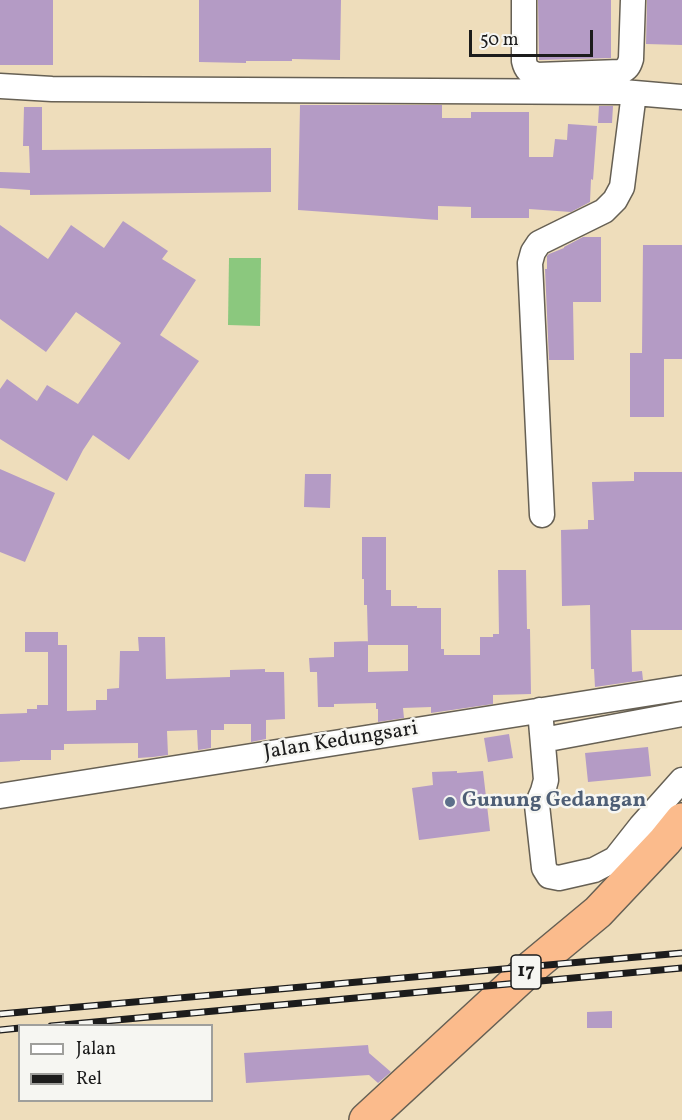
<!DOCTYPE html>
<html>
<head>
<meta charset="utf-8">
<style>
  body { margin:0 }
  #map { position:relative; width:682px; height:1120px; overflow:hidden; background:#edb; font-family:Vollkorn,serif }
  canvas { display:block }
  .legend { position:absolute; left:18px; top:1024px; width:195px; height:78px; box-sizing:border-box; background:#f6f6f2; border:2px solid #9f9f9c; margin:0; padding:8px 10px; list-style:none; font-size:18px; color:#1c1c1c }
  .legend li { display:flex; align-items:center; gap:12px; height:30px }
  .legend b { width:30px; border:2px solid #9f9f9c }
  .scale { position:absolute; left:469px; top:30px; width:124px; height:27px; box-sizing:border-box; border:3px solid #1c1c1c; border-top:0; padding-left:8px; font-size:18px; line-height:21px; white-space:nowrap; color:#1c1c1c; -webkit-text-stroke:4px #f6f6f2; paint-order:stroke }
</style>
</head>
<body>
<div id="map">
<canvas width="682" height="1120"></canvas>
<ul class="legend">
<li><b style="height:8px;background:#fff"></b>Jalan</li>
<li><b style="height:8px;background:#1c1c1c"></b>Rel</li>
</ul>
<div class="scale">50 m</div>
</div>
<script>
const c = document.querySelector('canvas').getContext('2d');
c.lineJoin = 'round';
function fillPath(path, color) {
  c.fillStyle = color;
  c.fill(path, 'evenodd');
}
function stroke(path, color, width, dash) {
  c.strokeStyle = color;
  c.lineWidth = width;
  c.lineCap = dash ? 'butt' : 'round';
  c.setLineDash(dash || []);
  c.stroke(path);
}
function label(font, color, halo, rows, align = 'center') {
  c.font = font + ' Vollkorn,serif';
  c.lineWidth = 5;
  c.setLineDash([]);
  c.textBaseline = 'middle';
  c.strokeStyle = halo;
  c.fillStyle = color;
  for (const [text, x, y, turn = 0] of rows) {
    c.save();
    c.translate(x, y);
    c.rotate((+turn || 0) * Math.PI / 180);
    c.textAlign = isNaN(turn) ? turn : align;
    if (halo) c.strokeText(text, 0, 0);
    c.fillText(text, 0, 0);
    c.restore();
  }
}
fillPath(new Path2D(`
  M229,258H261L260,326L228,325Z`), '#8bc87e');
fillPath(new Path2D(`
  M0,0H53V65H0Z
  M199,0H341L340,60L292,59V61H246V63L199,62Z
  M538,0H611V58L539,60Z
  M647,0H682V45L646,44Z
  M300,105H442V118H471V112H529V157H553L555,139L567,140L568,124L597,126L593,180L591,179L590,202L571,212L529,209V218H471V207L438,206V220L298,210Z
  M599,106H613L612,123H598Z
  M24,107H42V150L271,148V192L30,195V190L0,188V172L30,173L29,146H23Z
  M123,221L168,251L162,259L196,280L160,335L199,361L129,460L93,435L83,450L67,481L0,439V389L7,379L37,401L47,385L78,404L121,343L76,312L46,352L0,319V225L48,259L71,225L104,248Z
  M583,237H601V302H573L574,360H549L545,269H547V256L549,254L564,248V247Z
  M643,245H682V359H664V417H630V353H642Z
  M0,469L55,493L25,562L0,552Z
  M634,472H682V630H631L632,672L642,671L643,680L595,687L594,669H591L590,605L562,606L561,530L588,529V520H594L592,482L634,481Z
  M305,474H331L330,508L304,507Z
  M362,537H386V590H391V606H417V608H441V649H444V655H480V637H493V634H499L498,570H526L527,629H530L531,694L493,695V704L431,713V707L403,708L404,718L378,722V709H376V703L334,704V707H318L317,672H310L309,658L334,657V642L368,641V672L408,671V645H368L367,605H364V579H362Z
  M25,632H58V645H67V711L96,710V700H107V689L119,688L120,651H139L138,637H165L166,679L230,677V670L265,669V672H284L285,719L266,720V739L251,742V724H224V730H211V748L198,750L197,730L167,731L168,755L153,757L138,758V743L64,744V750H51V760H20V761L0,762V714L27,713V709H37V705H48V652H25Z
  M509,734L513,758L488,762L484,738Z
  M648,747L651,776L588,782L585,753Z
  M457,771V773L483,771L490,831L419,840L412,788L433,785L432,772Z
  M612,1011V1028H587V1012Z
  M368,1045L369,1053L391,1072L378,1083L369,1075L246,1083L244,1053Z`), '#b49bc5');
const minor = new Path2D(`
  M524,0V61C526,70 529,72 537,75L620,72C627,69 629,66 631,59L633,0
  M0,86L52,89L623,92L682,97
  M542,515L530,263L533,252L539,243L604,211L615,200L622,187L634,93
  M540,710L546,780L543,791L537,805L544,868L549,876L559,878L594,870L615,859L641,826L682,780
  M543,740L682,714
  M0,796L682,688`);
const highway = new Path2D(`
  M366,1120L533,966L598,912L665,841L682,820`);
stroke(minor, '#666054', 27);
stroke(highway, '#666054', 36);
stroke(minor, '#fff', 24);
stroke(highway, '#fbbb8c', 33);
const rail = new Path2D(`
  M0,1014L682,953
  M51,1026L682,968
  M0,1030L20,1028`);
stroke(rail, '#1c1c1c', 7);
stroke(rail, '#f6f6f2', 4.5, [14]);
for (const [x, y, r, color] of [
  [450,802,6,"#5c6f8a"]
]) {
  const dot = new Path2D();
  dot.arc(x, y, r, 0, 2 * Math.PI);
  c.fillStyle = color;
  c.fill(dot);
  stroke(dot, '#f6f6f2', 2);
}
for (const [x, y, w] of [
  [526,972,30]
]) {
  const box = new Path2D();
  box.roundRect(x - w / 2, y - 17, w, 34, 4.5);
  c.fillStyle = '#f6f6f2';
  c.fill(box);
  stroke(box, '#1c1c1c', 1.5);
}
label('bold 20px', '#1c1c1c', null, [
  ["17",526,972]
]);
label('21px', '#1c1c1c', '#f6f6f2', [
  ["Jalan Kedungsari",341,742,-9]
]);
label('bold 21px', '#4e5e75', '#f6f6f2', [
  ["Gunung Gedangan",462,802]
], 'left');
</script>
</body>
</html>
